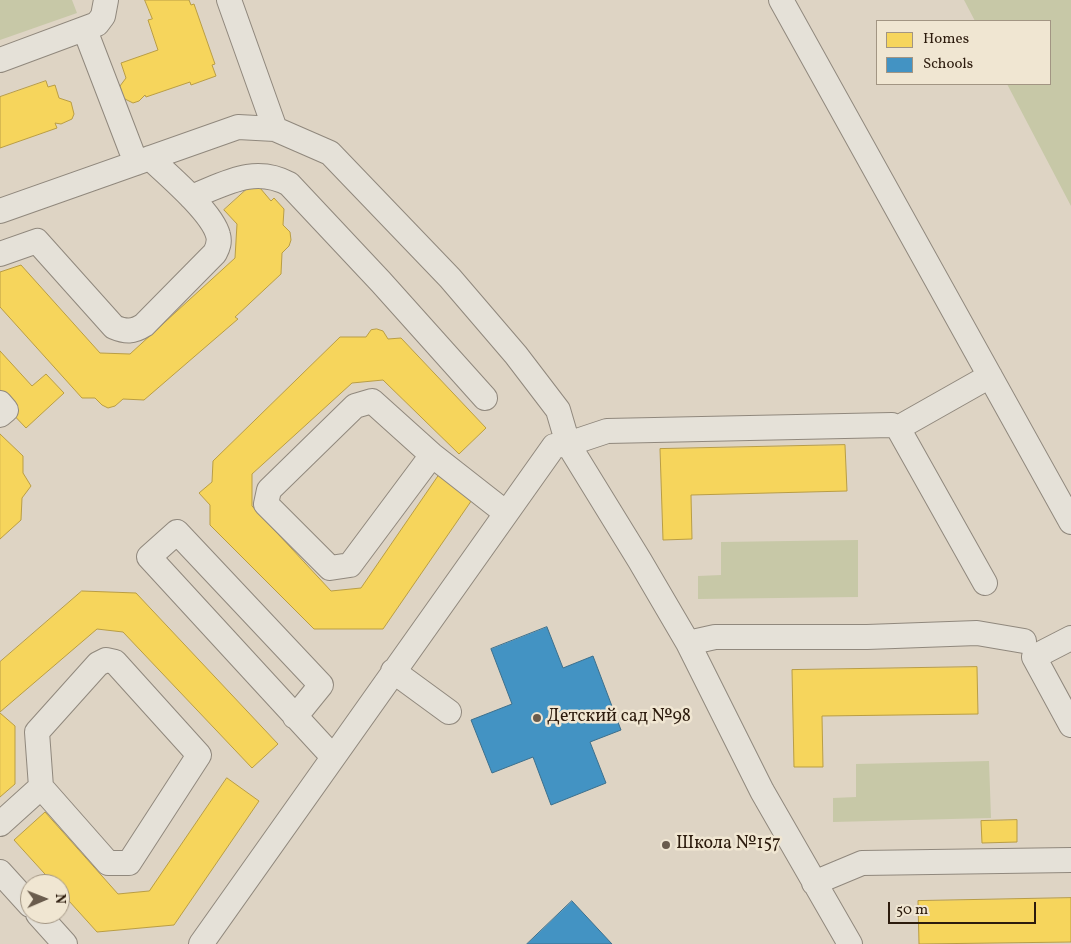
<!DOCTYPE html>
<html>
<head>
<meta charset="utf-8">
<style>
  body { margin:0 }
  #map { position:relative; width:1071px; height:944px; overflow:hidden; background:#ded4c4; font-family:Vollkorn,serif }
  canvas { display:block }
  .legend { position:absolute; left:876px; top:20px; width:175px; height:65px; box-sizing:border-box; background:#f0e6d2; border:1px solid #a29583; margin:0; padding:6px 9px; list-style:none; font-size:15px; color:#2c1b0d }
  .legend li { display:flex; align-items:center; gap:10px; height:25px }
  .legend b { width:25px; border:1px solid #a29583 }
  .north { position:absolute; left:20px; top:874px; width:50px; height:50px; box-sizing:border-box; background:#f0e6d2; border:1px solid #a29583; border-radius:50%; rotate:89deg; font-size:14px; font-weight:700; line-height:20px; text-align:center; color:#2c1b0d }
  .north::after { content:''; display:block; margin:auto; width:18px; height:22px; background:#6a5c4d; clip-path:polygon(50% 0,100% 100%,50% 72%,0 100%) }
  .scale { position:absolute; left:888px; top:902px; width:148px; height:22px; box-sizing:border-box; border:2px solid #2c1b0d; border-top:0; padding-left:6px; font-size:15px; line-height:18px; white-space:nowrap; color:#2c1b0d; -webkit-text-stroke:4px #f0e6d2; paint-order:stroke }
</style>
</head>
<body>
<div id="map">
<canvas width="1071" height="944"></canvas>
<ul class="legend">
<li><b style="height:14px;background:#f6d55c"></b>Homes</li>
<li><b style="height:14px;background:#4393c3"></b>Schools</li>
</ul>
<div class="north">N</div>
<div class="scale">50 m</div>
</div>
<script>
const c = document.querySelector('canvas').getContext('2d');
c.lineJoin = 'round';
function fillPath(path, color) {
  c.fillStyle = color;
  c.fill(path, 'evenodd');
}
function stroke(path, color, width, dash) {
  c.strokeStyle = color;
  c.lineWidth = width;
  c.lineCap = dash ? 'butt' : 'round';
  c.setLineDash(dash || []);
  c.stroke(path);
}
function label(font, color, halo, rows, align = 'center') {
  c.font = font + ' Vollkorn,serif';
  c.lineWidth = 5;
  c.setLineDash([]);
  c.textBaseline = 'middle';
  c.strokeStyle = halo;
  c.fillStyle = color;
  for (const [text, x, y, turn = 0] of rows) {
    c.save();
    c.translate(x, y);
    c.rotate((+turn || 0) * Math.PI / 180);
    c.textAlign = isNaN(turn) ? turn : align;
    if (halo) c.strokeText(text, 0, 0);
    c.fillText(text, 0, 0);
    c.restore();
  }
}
fillPath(new Path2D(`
  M0,0H72L77,13L0,40Z
  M964,0H1071V206L1007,84H1050V21H975Z
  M858,540V597L698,599V576L721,575V542Z
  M989,761L991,818L833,822V798L856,797V764Z`), '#c7c8a7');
const homes = new Path2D(`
  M145,0H189L191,5L194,4L215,64L212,65L216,76L191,85L190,82L146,97L145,95L139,101L133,103L123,98L120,86L126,78L121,63L158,50L148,20L152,19Z
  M46,81L48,87L55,85L59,98L71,102L74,114L72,119L61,124L55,123L57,128L0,148V97Z
  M255,182L271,201L274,198L284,209L283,225L290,232L291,240L289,246L282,253L281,274L235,317L238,319L144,400L123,399L115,406L108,408L102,405L95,398H82L0,307V272L21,265L100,353L130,354L235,258L237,224L224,210Z
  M377,329L383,331L388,339L401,338L486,428L459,454L383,380L352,383L252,474V506L331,591L361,588L442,470L476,494L383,629H314L210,525V505L199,493L212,482L213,461L340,337H366L371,330Z
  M0,351L32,386L46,374L64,393L26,428L8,409L0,394Z
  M0,434L23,456V473L31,486L22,498L21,520L0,539Z
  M845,445L847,491L691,495L692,539L663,540L660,449Z
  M82,591L136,593L278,744L252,768L123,632L97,629L0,712V662Z
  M977,667L978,714L822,716L823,767H794L792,670Z
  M0,713L15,726V784L0,797Z
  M227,778L259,801L174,925L97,932L60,891V884H54L14,840L45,812L118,894L149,891Z
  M1017,820V842L982,843L981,821Z
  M1071,898V942L919,944L918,901Z`);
fillPath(homes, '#f6d55c');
stroke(homes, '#b99d44', 1);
const schools = new Path2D(`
  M547,627L563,668L593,656L621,730L590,742L606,783L551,805L533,757L492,773L471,720L512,704L491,649Z
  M572,901L612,944H527Z`);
fillPath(schools, '#4393c3');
stroke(schools, '#3c6f8c', 1);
const minor = new Path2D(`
  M229,0L275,129
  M781,0L1071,522
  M85,30L136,163
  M0,60L97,24L103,16L106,0
  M191,197C225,184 254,165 289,184L381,282L485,398
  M0,211L238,127L275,129L330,153L450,278L516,355L558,410L568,444L640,561L688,643L762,791L850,944
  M0,254L37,241L114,327C126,332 133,332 144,325L215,253C218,247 220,242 218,235C212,212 168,175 150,158
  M0,403L6,410L0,415
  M432,455L350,565L330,568L266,504L269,490L355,406L372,401L432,455L506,513
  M985,583L898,428L990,376
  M1071,638L1034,657L1071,725
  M688,643L715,637H867L977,633L1024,641
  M106,660L115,662L199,755L129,863H108L41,787L37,732L98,664Z
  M393,671L449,712
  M295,717L321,685L177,532L149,557L333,757
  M0,824L41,787
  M0,872L30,905
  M814,883L862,863L1071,860
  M38,914L65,944
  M201,944L554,446L568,444L607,431L892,425L898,428`);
stroke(minor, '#90887d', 26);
stroke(minor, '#e5e1d8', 24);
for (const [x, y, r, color] of [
  [537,718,5,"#6a5c4d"],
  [666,845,5,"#6a5c4d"]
]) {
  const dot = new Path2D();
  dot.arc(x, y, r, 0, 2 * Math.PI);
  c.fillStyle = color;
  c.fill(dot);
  stroke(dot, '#f0e6d2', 2);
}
label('18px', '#2c1b0d', '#f0e6d2', [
  ["Детский сад №98",547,718],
  ["Школа №157",676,845]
], 'left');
</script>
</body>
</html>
